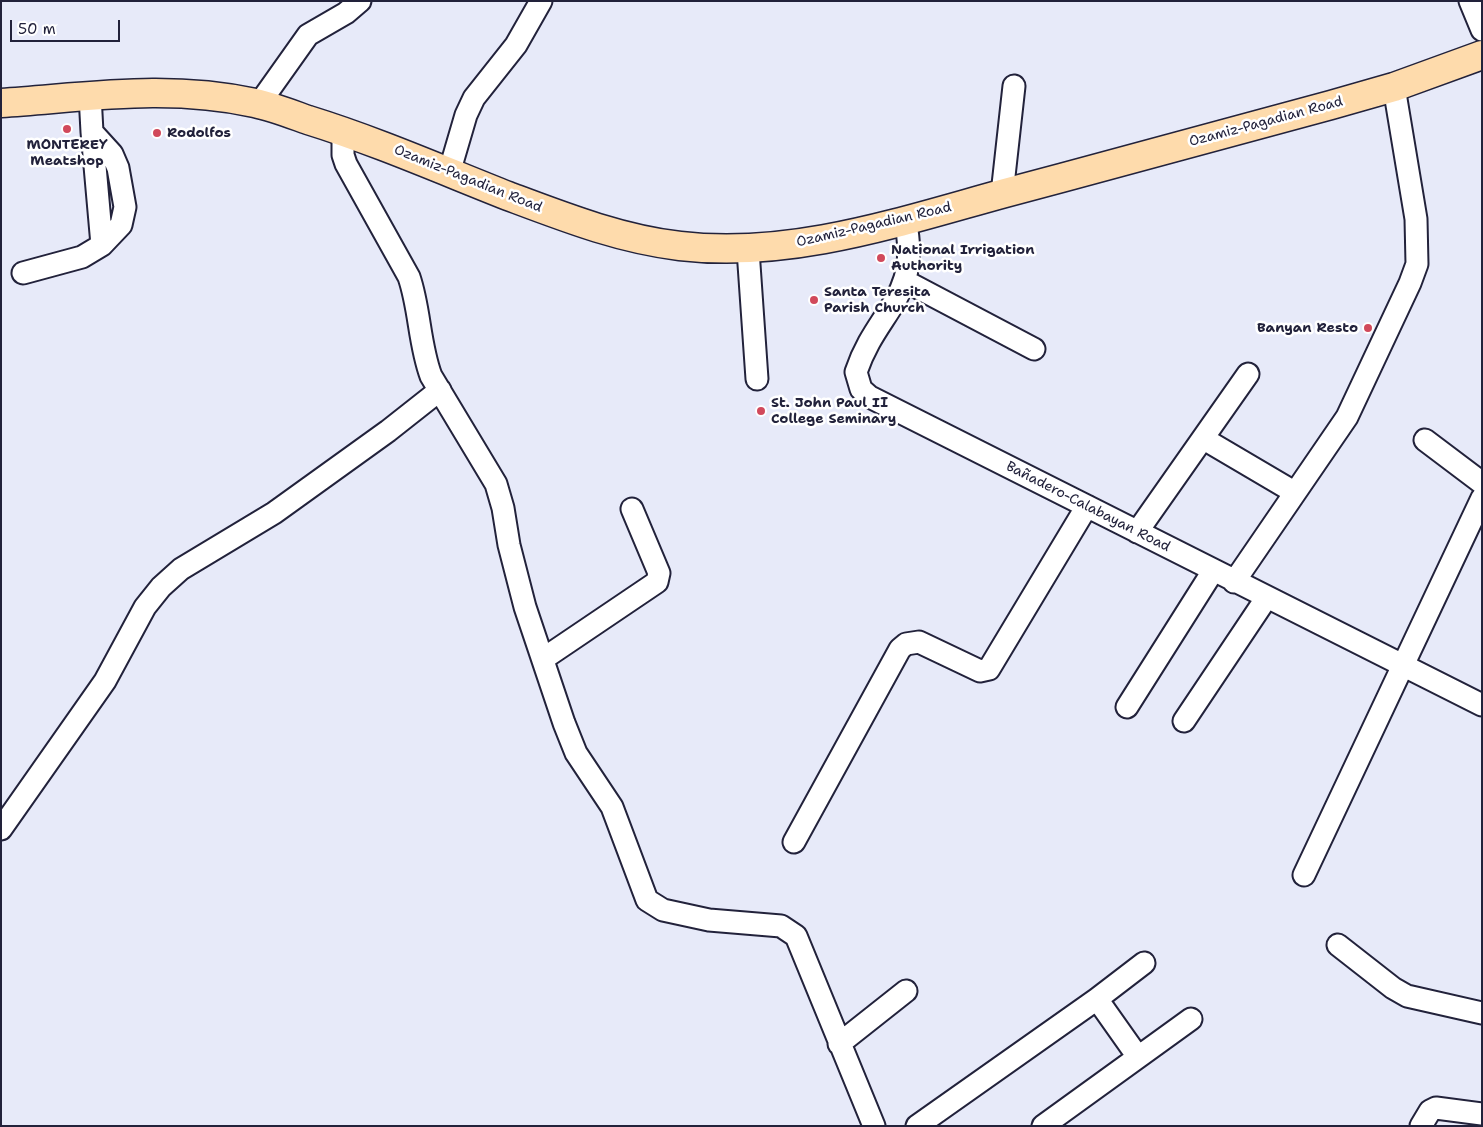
<!DOCTYPE html>
<html>
<head>
<meta charset="utf-8">
<style>
  body { margin:0 }
  #map { position:relative; width:1483px; height:1127px; overflow:hidden; background:#e7eaf9; font-family:"Shantell Sans",sans-serif }
  canvas { display:block }
  .frame { position:absolute; inset:0; border:2px solid #22223b; pointer-events:none }
  .scale { position:absolute; left:10px; top:20px; width:110px; height:22px; box-sizing:border-box; border:2px solid #22223b; border-top:0; padding-left:6px; font-size:15px; line-height:18px; white-space:nowrap; color:#22223b; -webkit-text-stroke:4px #fff; paint-order:stroke }
</style>
</head>
<body>
<div id="map">
<canvas width="1483" height="1127"></canvas>
<div class="frame"></div>
<div class="scale">50 m</div>
</div>
<script>
const c = document.querySelector('canvas').getContext('2d');
c.lineJoin = 'round';
function stroke(path, color, width, dash) {
  c.strokeStyle = color;
  c.lineWidth = width;
  c.lineCap = dash ? 'butt' : 'round';
  c.setLineDash(dash || []);
  c.stroke(path);
}
function label(font, color, halo, rows, align = 'center') {
  c.font = font + ' "Shantell Sans",sans-serif';
  c.lineWidth = 5;
  c.setLineDash([]);
  c.textBaseline = 'middle';
  c.strokeStyle = halo;
  c.fillStyle = color;
  for (const [text, x, y, turn = 0] of rows) {
    c.save();
    c.translate(x, y);
    c.rotate((+turn || 0) * Math.PI / 180);
    c.textAlign = isNaN(turn) ? turn : align;
    if (halo) c.strokeText(text, 0, 0);
    c.fillText(text, 0, 0);
    c.restore();
  }
}
const minor = new Path2D(`
  M1470,1L1482,30
  M259,104L308,35L346,13L360,1
  M343,131V155L346,164L409,277C420,309 419,344 431,376L496,484L503,508L509,545L525,607L564,723L576,753L612,807L647,900L663,910L709,920L781,926L796,936L874,1126
  M92,132L102,245
  M449,173L466,115L474,98L516,45L541,1
  M1002,194L1014,86
  M905,220C922,297 877,309 856,372L861,389L870,397L1482,705
  M748,250L757,379
  M23,273L82,257L102,245L121,225L125,207L118,168L112,154L92,132L90,95
  M905,281L1034,349
  M1204,439L1294,492
  M1425,440L1482,483
  M1137,532L1248,374
  M1234,582L1347,417L1410,283L1417,264L1416,219L1394,87
  M543,659L657,582L659,573L632,509
  M1127,707L1213,571
  M1184,721L1267,597
  M1,829L105,681L145,607L161,587L181,569L274,513L388,431L440,390
  M794,842L900,649L906,644L919,642L980,671L989,669L1087,506
  M1304,875L1482,498
  M1338,945L1393,988L1407,996L1482,1013
  M1097,999L1144,963
  M839,1044L906,991
  M917,1126L1097,999L1138,1057
  M1043,1126L1191,1019
  M1421,1126L1430,1111L1436,1108L1482,1114`);
const major = new Path2D(`
  M1,103C90,97 167,84 255,103C273,107 291,114 308,120C376,141 442,170 508,196C564,217 620,239 680,246C791,259 899,222 1005,193C1114,164 1223,134 1331,105L1394,87L1482,55`);
stroke(minor, '#22223b', 25);
stroke(major, '#22223b', 31);
stroke(minor, '#fff', 21);
stroke(major, '#fedbac', 28);
for (const [x, y, r, color] of [
  [67,129,5,"#d1495b"],
  [157,133,5,"#d1495b"],
  [881,258,5,"#d1495b"],
  [814,300,5,"#d1495b"],
  [1368,328,5,"#d1495b"],
  [761,411,5,"#d1495b"]
]) {
  const dot = new Path2D();
  dot.arc(x, y, r, 0, 2 * Math.PI);
  c.fillStyle = color;
  c.fill(dot);
  stroke(dot, '#fff', 2);
}
label('14px', '#22223b', '#fff', [
  ["Ozamiz-Pagadian Road",1266,122,-15],
  ["Ozamiz-Pagadian Road",468,179,22],
  ["Ozamiz-Pagadian Road",874,225,-13],
  ["Bañadero-Calabayan Road",1088,507,27]
]);
label('bold 14px', '#22223b', '#fff', [
  ["Rodolfos",167,133],
  ["MONTEREY",67,145,"center"],
  ["Meatshop",67,161,"center"],
  ["National Irrigation",891,250],
  ["Authority",891,266],
  ["Santa Teresita",824,292],
  ["Parish Church",824,308],
  ["Banyan Resto",1358,328,"right"],
  ["St. John Paul II",771,403],
  ["College Seminary",771,419]
], 'left');
</script>
</body>
</html>
